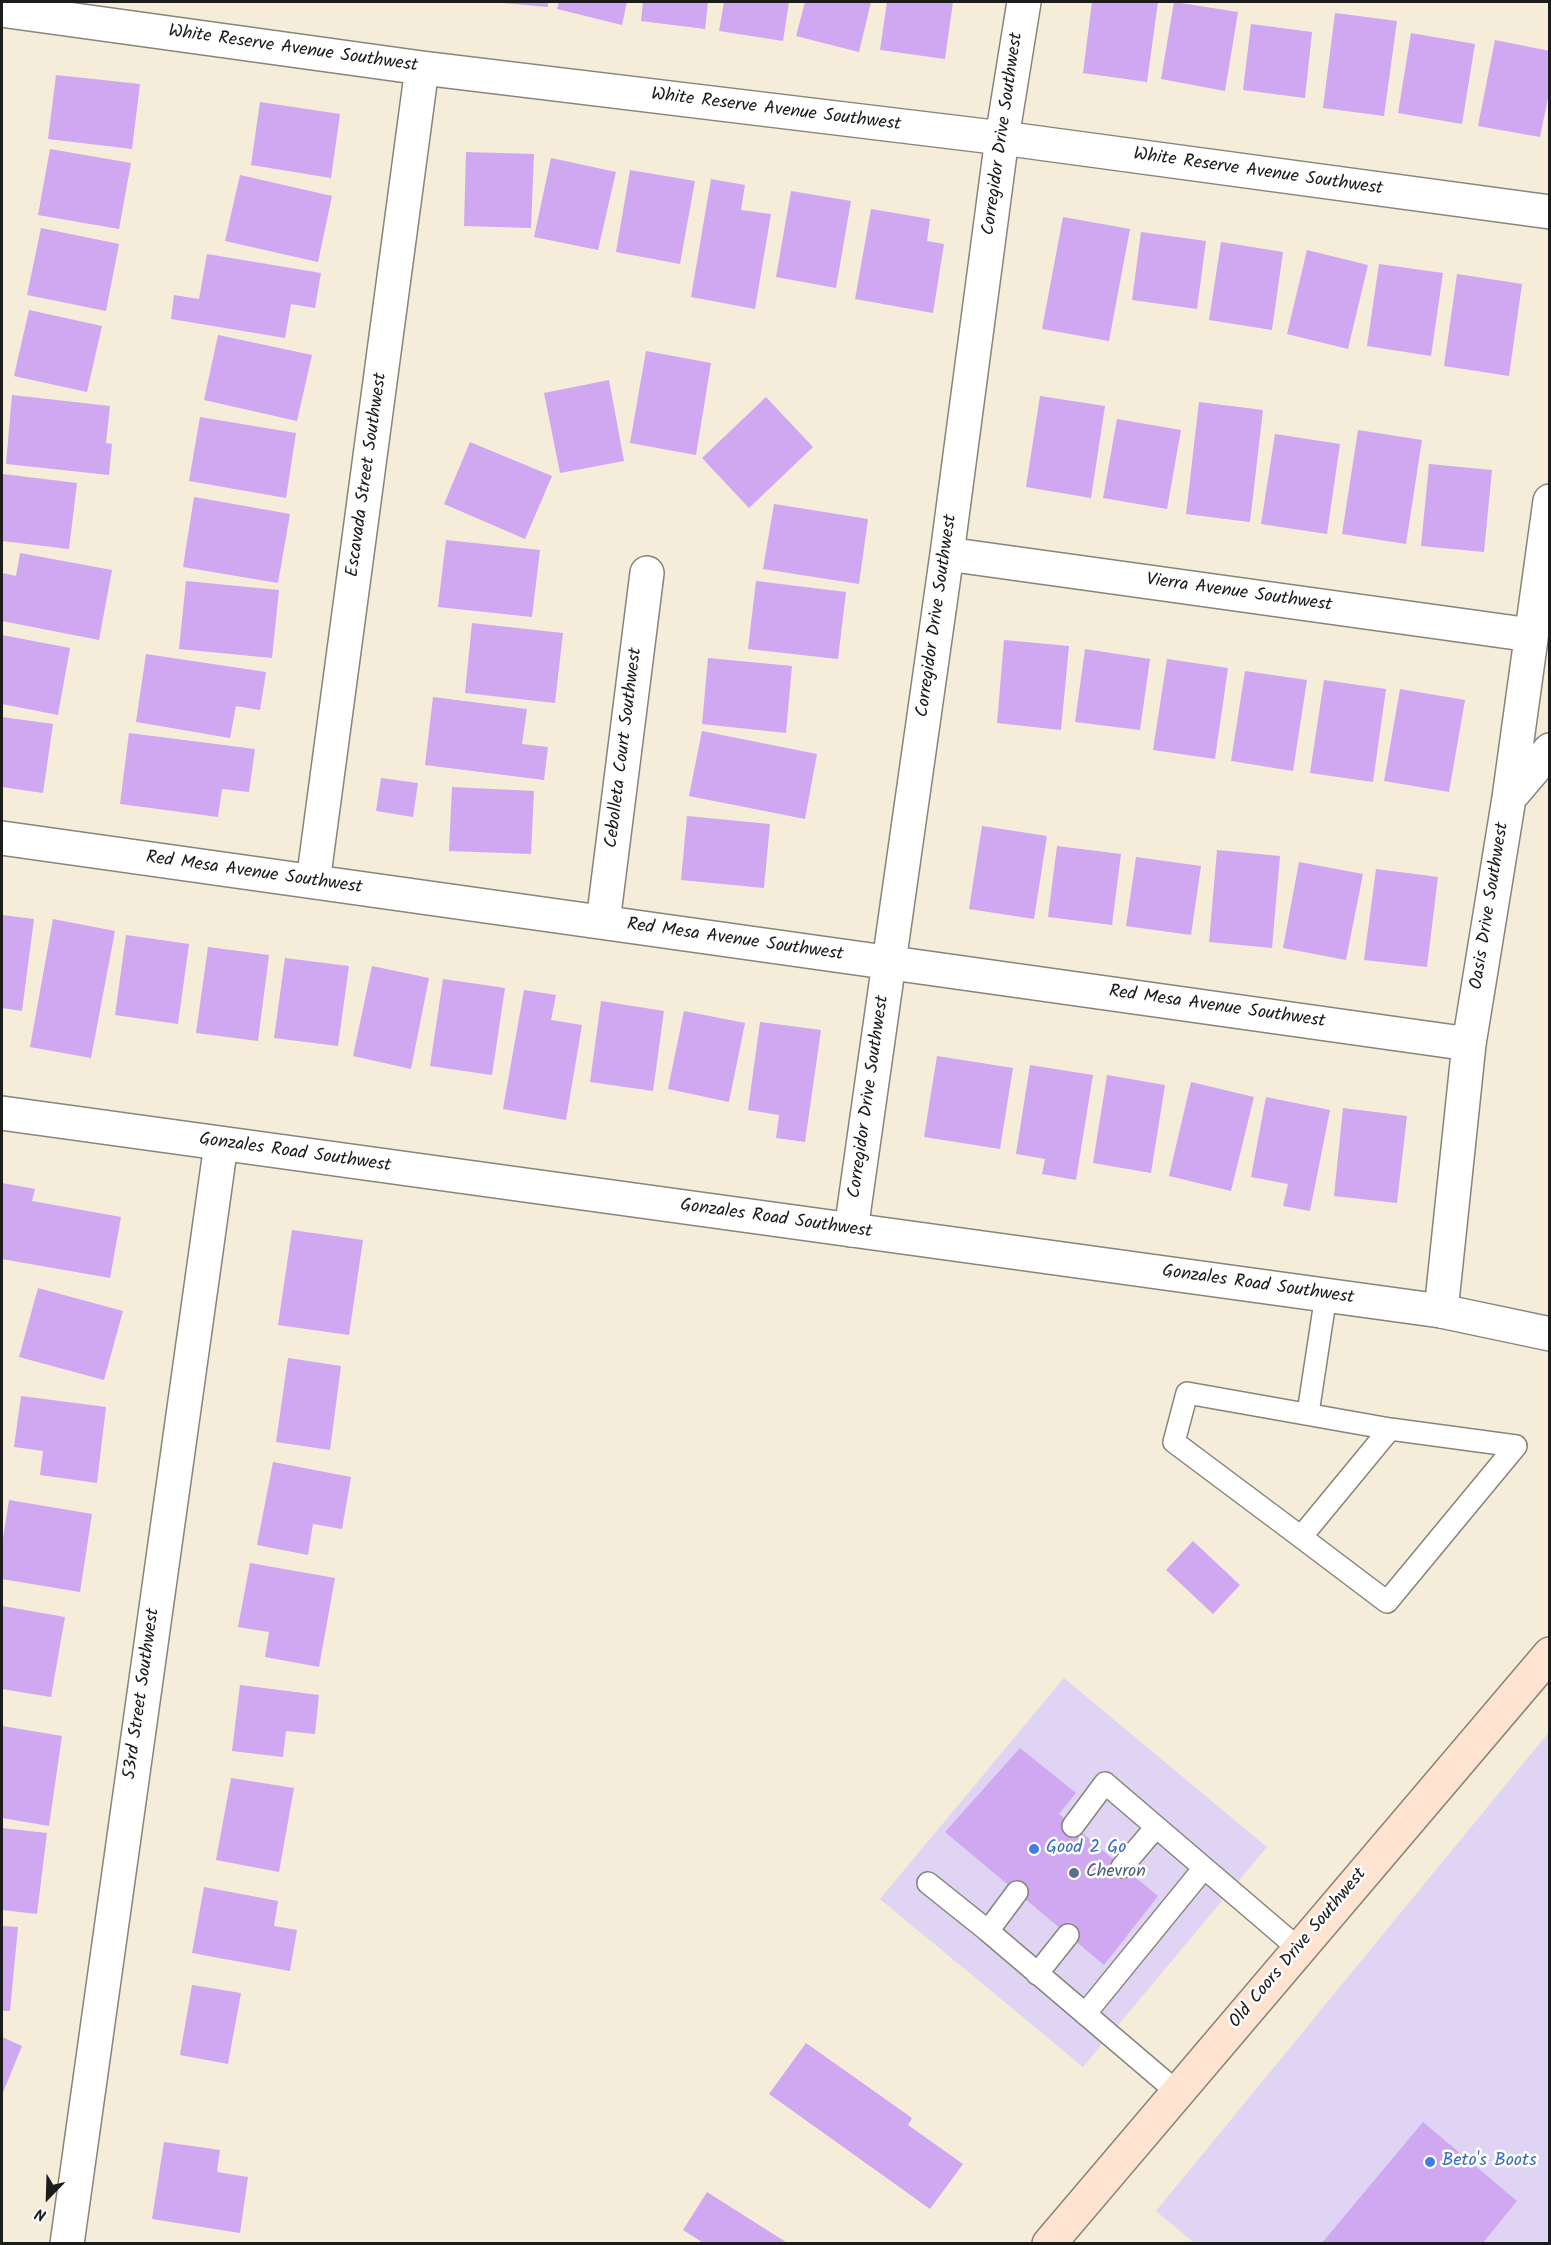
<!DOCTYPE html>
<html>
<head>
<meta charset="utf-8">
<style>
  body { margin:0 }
  #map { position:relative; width:1551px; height:2245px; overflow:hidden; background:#f5ecd9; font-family:Kalam,sans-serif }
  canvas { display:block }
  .frame { position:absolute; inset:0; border:3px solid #1c1c1c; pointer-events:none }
  .north { position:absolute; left:18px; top:2167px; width:60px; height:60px; -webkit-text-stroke:4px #fff; paint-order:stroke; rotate:203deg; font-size:16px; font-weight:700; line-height:24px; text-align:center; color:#1c1c1c }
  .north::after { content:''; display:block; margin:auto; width:21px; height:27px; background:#1c1c1c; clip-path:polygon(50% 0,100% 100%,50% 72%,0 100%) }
</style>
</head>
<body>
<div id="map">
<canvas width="1551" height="2245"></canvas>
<div class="frame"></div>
<div class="north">N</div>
</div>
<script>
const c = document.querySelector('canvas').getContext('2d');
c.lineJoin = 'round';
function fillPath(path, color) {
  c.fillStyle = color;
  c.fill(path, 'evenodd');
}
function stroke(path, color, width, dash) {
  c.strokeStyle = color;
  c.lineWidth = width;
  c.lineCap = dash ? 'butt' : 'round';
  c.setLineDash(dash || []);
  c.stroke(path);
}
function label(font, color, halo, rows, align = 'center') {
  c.font = font + ' Kalam,sans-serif';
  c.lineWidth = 5;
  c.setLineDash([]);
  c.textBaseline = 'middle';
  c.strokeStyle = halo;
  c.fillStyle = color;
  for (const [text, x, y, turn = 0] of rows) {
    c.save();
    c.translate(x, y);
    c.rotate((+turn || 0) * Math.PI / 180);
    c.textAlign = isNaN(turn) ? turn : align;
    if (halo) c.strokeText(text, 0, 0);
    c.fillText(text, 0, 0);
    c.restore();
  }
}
fillPath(new Path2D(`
  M1064,1678L1267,1847L1083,2067L880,1899Z
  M1549,1732V2243H1194L1156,2211Z`), '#e0d4f4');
fillPath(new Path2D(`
  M502,2H548V7L502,3Z
  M559,2H627L622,25L557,9Z
  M643,2H708L705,29L641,21Z
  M724,2H789L783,41L719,31Z
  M805,2H871L859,52L796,36Z
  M887,2H953L945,59L880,50Z
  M1092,2H1158L1147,82L1083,73Z
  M1174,2L1238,12L1225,91L1161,79Z
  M1335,13L1397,21L1384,116L1323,108Z
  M1251,24L1312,32L1305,98L1243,90Z
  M1411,33L1475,44L1462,124L1398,113Z
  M1495,40L1550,51V88L1540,137L1478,126Z
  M56,75L140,84L132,149L48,139Z
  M260,102L340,114L331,178L251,165Z
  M50,149L131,163L119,229L38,215Z
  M466,152L534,154L531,228L464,226Z
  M551,158L616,172L598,250L534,237Z
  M630,170L695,181L680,264L616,252Z
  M240,175L332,196L318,262L225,241Z
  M711,179L745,185L741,210L771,214L755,309L691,297Z
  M791,191L851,201L836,288L776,277Z
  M871,209L930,219L927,241L944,244L933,313L855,299Z
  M1063,217L1130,229L1109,341L1042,329Z
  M41,228L119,244L106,311L27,295Z
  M1141,232L1206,241L1197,309L1132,300Z
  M1221,242L1283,252L1272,330L1209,320Z
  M1307,250L1368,265L1348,349L1287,334Z
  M207,254L321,273L315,308L291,304L285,338L171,319L174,295L199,299Z
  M1379,264L1443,273L1431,356L1367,346Z
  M1457,274L1522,284L1509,376L1444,366Z
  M29,310L102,326L87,392L14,376Z
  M218,335L312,355L297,421L204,400Z
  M646,351L711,363L696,455L630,443Z
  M609,380L624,461L560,473L544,393Z
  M12,395L110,406L106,443L112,444L109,475L6,464Z
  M1040,396L1105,406L1091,498L1026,487Z
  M766,397L813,447L749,508L702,458Z
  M1199,402L1263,410L1250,522L1186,514Z
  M200,417L296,433L286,498L189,481Z
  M1117,419L1181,430L1167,509L1103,498Z
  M1358,430L1422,440L1406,544L1342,534Z
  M1275,434L1340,444L1327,534L1261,524Z
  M470,442L552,476L525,539L444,504Z
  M1429,464L1492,470L1484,552L1421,546Z
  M3,474L77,483L69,549L2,541Z
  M194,497L290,514L278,583L183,567Z
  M774,504L868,519L859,584L763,569Z
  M446,540L540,550L532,617L438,607Z
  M20,553L112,570L99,640L2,621V573L16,576Z
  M186,581L279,590L272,658L179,649Z
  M756,581L846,592L838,659L748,649Z
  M472,623L563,633L555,703L465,693Z
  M2,635L70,648L58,715L2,704Z
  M1004,640L1069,646L1061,730L997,723Z
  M1085,649L1150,659L1140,730L1075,722Z
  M146,654L266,672L260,710L236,706L230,738L136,722Z
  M708,658L792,666L786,733L702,724Z
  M1167,659L1228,668L1215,759L1153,750Z
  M1245,671L1307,680L1293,771L1231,761Z
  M1324,680L1386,689L1373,782L1310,773Z
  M1400,689L1465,700L1449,792L1384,781Z
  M433,697L527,709L522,744L548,747L544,780L425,765Z
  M2,717L53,724L43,793L2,787Z
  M702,731L817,754L805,819L689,796Z
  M129,733L255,749L249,792L222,789L218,817L120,804Z
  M381,778L418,783L413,817L376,811Z
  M452,787L534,791L531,854L449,851Z
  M687,816L770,824L764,888L681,880Z
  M982,826L1047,836L1034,919L969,909Z
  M1057,846L1121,854L1112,925L1048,917Z
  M1217,850L1280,856L1272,948L1209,942Z
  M1136,857L1201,866L1191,935L1126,926Z
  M1299,862L1363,874L1346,960L1283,948Z
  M1376,869L1438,877L1427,967L1364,960Z
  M2,915L34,919L22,1011L2,1008Z
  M53,919L115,931L91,1058L30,1047Z
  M126,935L189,944L178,1024L115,1015Z
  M208,947L269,955L258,1041L196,1033Z
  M285,958L349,966L338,1046L274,1038Z
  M372,966L429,978L411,1069L353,1056Z
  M443,979L505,988L492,1075L430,1066Z
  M524,990L556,995L551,1020L582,1025L566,1120L503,1109Z
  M601,1001L664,1011L653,1091L590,1082Z
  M684,1011L745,1023L729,1102L668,1089Z
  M760,1022L821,1030L805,1142L776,1138L779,1115L748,1110Z
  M937,1056L1013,1068L1000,1149L924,1137Z
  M1030,1065L1093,1075L1076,1180L1042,1174L1045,1159L1016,1154Z
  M1107,1075L1165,1085L1151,1173L1093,1163Z
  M1191,1082L1254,1097L1231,1191L1169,1176Z
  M1266,1097L1330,1110L1310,1211L1283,1206L1288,1184L1251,1177Z
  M1343,1108L1407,1116L1397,1203L1334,1196Z
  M2,1183L35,1189L32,1201L121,1217L110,1278L2,1259Z
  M292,1230L363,1240L349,1335L278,1325Z
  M38,1288L123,1311L104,1380L19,1357Z
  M288,1358L341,1366L330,1450L276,1442Z
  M21,1396L106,1407L97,1483L40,1475L43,1451L14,1447Z
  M273,1462L351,1477L342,1529L313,1524L308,1555L257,1545Z
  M9,1500L92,1514L80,1592L2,1579V1545Z
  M1193,1541L1240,1585L1213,1614L1166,1570Z
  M250,1563L335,1578L319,1667L265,1657L269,1632L238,1627Z
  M2,1606L65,1617L51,1697L2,1689Z
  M240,1685L319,1695L315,1734L286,1731L283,1757L232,1751Z
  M2,1726L62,1736L49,1826L2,1818Z
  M1020,1748L1076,1793L1059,1814L1158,1896L1104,1965L945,1832Z
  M231,1778L294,1788L279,1872L216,1860Z
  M2,1828L47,1833L37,1914L2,1910Z
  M204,1887L278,1901L274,1926L297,1930L290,1971L192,1953Z
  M2,1926L18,1927L10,2011H2Z
  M192,1985L241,1993L228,2064L180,2055Z
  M2,2037L22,2046L2,2095Z
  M806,2043L912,2118L908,2125L963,2164L930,2209L769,2094Z
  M1423,2122L1517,2201L1482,2244H1321Z
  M164,2142L220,2150L217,2172L248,2177L240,2233L152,2219Z
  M707,2192L789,2244H705L683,2230Z`), '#cfa8f1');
const service = new Path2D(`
  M1308,1413L1326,1295
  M1301,1537L1174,1442L1187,1393L1390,1429L1516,1446L1387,1602L1301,1537L1390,1429
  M1073,1826L1105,1783L1299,1949
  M1122,1867L1156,1827
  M928,1883L988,1931
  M1017,1892L988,1931L1177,2092
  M1037,1974L1068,1935
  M1085,2014L1204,1868`);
const minor = new Path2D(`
  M2,10L422,68L1002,138L1550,212
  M947,554L1531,635
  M1509,798L1550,750
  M2,838L1469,1044
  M313,882L422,68
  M603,922L647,573
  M851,1230L947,554L1002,138L1024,2
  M1441,1311L1469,1044L1509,798L1550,501
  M67,2244L221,1144`);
const tertiary = new Path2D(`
  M2,1113L1441,1311L1550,1334`);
const secondary = new Path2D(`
  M1049,2244L1550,1654`);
stroke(service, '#88847a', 24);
stroke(minor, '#88847a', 36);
stroke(tertiary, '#88847a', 36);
stroke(secondary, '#88847a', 36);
stroke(service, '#fff', 21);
stroke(minor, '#fff', 33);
stroke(tertiary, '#fff', 33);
stroke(secondary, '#fee3d1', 33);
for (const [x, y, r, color] of [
  [1034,1849,6,"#3f7fe0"],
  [1074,1873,6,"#5c6f8a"],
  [1430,2162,6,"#3f7fe0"]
]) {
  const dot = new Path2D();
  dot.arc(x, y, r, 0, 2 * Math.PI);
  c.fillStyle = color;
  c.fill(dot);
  stroke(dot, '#fff', 2);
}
label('18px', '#1c1c1c', '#fff', [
  ["White Reserve Avenue Southwest",293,50,8],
  ["White Reserve Avenue Southwest",776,111,7],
  ["Corregidor Drive Southwest",1004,134,-82],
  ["White Reserve Avenue Southwest",1258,173,8],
  ["Escavada Street Southwest",368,475,-82],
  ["Vierra Avenue Southwest",1239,594,8],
  ["Corregidor Drive Southwest",938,616,-82],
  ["Cebolleta Court Southwest",625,748,-83],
  ["Red Mesa Avenue Southwest",254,874,8],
  ["Oasis Drive Southwest",1491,906,-81],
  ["Red Mesa Avenue Southwest",735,941,8],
  ["Red Mesa Avenue Southwest",1217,1008,8],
  ["Corregidor Drive Southwest",870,1097,-82],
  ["Gonzales Road Southwest",295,1154,8],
  ["Gonzales Road Southwest",776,1220,8],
  ["Gonzales Road Southwest",1258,1286,8],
  ["53rd Street Southwest",143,1694,-82],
  ["Old Coors Drive Southwest",1299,1949,-50]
]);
label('18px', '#366cbe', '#fff', [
  ["Good 2 Go",1046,1849],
  ["Beto's Boots",1442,2162]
], 'left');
label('18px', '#4e5e75', '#fff', [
  ["Chevron",1086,1873]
], 'left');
</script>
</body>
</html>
